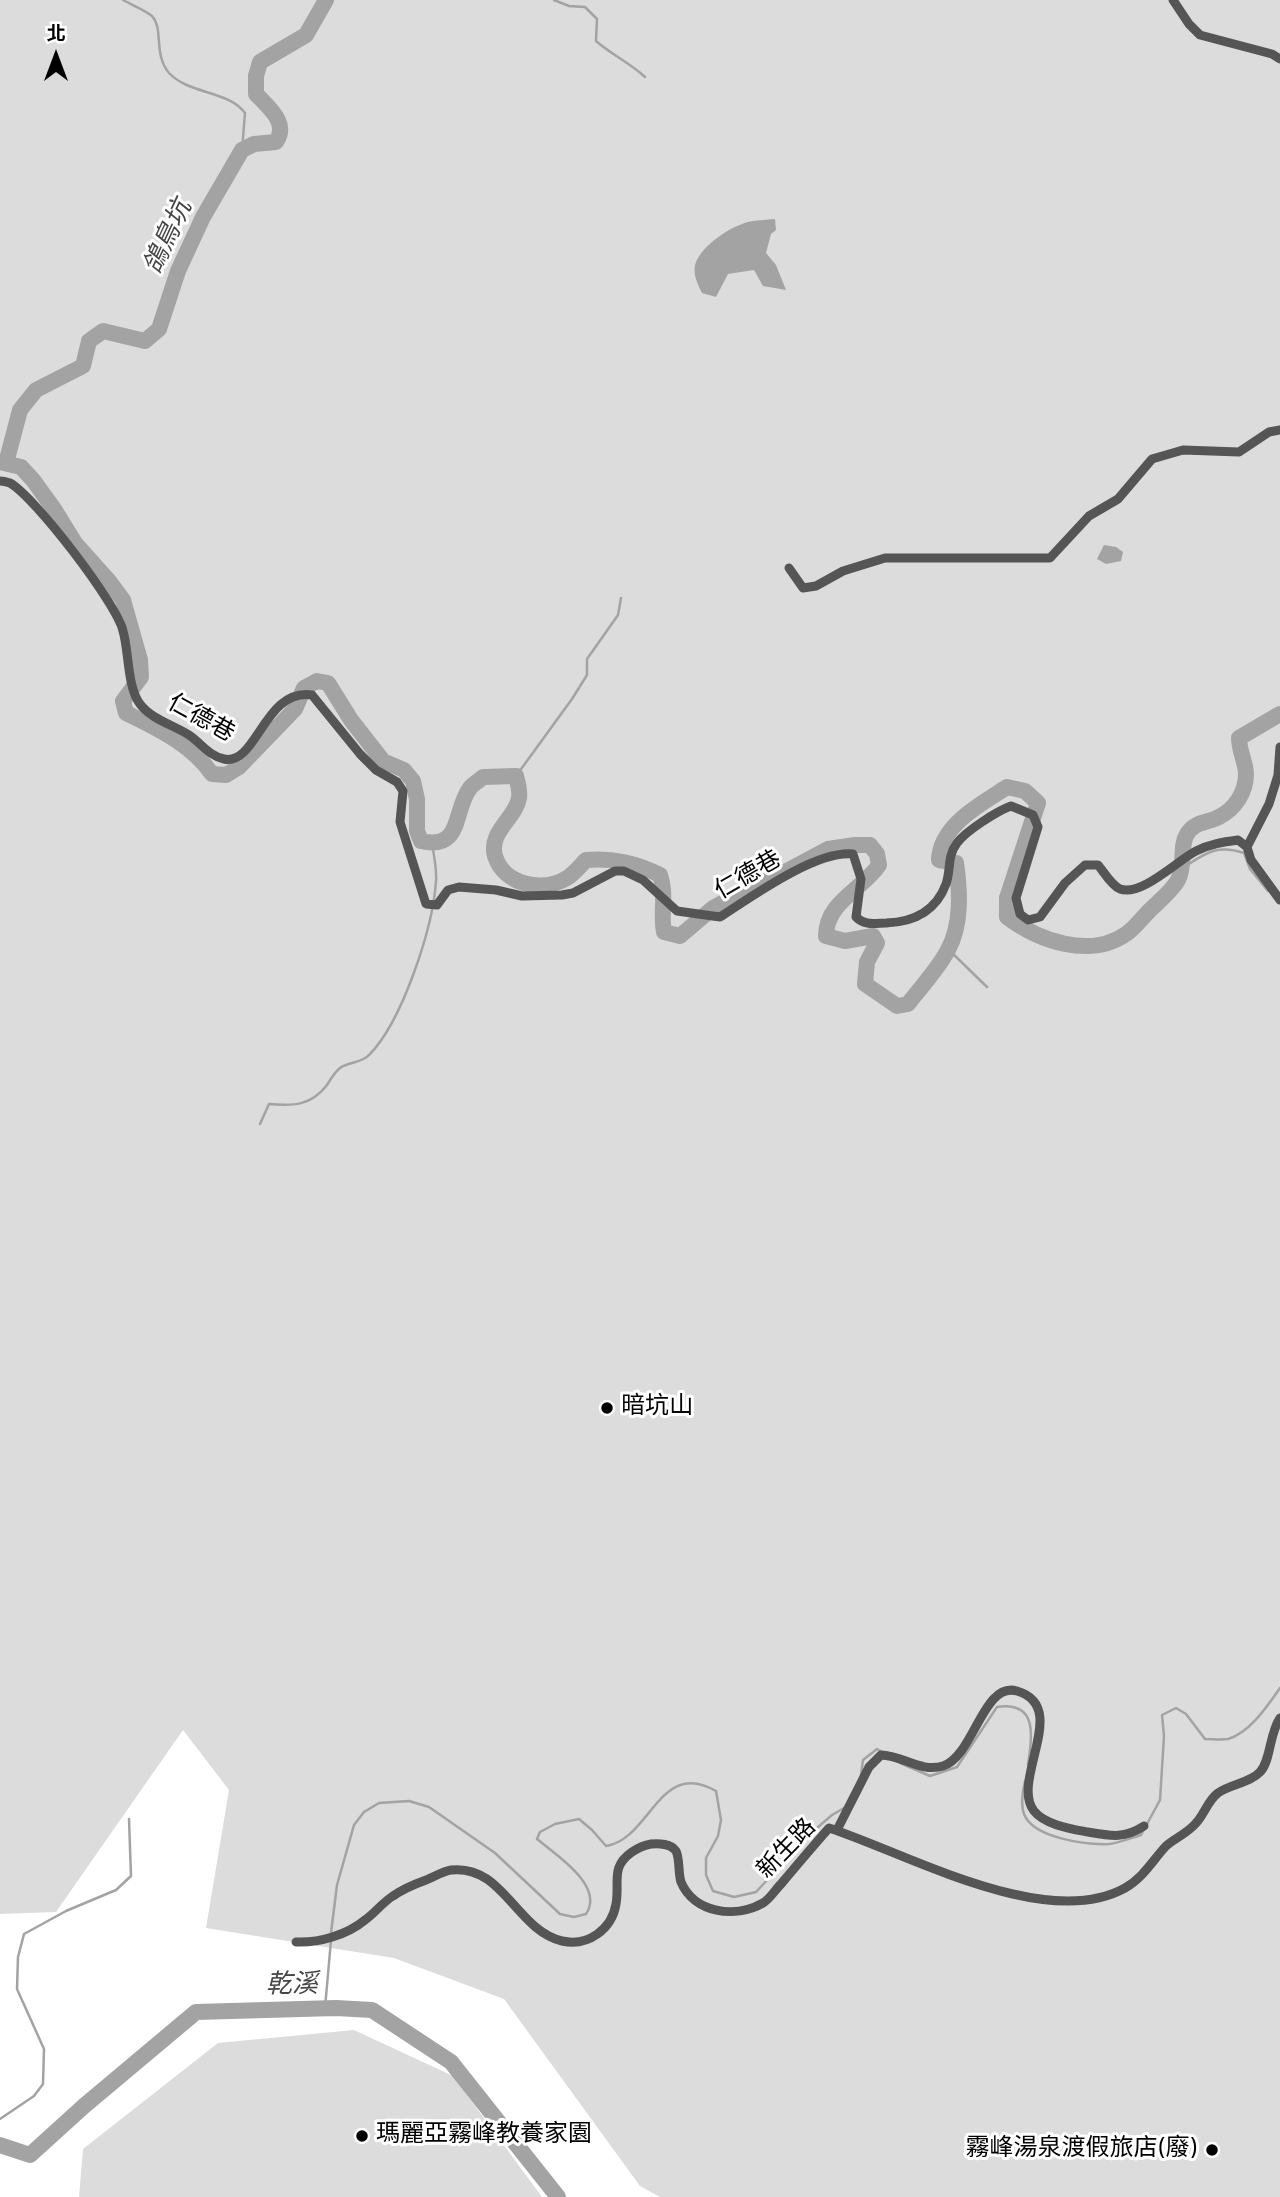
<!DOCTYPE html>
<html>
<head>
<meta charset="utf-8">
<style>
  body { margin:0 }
  #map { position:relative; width:1280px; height:2197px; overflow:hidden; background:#fff; font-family:Overpass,"Noto Sans TC",sans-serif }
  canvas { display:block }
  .north { position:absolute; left:21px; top:21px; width:70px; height:70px; -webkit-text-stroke:5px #fff; paint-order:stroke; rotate:0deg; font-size:19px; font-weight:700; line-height:28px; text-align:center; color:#000 }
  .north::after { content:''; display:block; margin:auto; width:24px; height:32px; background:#000; clip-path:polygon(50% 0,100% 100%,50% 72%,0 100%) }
</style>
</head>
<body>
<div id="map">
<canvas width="1280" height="2197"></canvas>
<div class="north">北</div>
</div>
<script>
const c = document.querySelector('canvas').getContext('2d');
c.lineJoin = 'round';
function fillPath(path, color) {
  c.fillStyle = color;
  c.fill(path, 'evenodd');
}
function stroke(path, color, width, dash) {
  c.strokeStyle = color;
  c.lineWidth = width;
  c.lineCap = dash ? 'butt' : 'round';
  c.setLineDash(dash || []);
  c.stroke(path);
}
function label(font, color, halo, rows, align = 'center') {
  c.font = font + ' Overpass,"Noto Sans TC",sans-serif';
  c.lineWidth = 6;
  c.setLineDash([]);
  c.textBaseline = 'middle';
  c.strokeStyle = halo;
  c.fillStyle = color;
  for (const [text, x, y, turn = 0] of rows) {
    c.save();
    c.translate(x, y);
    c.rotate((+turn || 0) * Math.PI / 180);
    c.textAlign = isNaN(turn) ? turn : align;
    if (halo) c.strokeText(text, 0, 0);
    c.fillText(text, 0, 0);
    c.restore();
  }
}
fillPath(new Path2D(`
  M0,0H1280V2197H660L640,2186L504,1999L394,1958L206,1928L229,1790L183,1730L56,1912L0,1914Z
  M354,2030L453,2076L542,2197H79L83,2149L218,2043Z`), '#dcdcdc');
fillPath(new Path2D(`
  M775,219L776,230L771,234L766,253L776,265L786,290L763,286L754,270L728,274L716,297L702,293C697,283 692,272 696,262C704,244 730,227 748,222C756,220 766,220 775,219Z
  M1104,545L1116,547L1123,552L1121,561L1106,564L1097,559Z`), '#a3a3a3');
stroke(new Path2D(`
  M123,0C132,5 145,10 152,16C164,29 153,54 169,73C190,95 228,90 245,113L242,150
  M554,0L569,6L585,7L597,19L596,41C612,55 630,63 645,77
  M516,776L572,699L587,675V659L618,615L621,598
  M1184,867C1206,853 1217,844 1244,853L1250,869L1268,891
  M949,950L987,987
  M260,1124L269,1104C293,1106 311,1106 327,1085C330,1080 335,1072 340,1068C348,1062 362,1063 369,1055C402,1022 433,928 436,881C437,869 434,856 432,844
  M900,1763L930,1776L957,1767L997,1707C1037,1701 1033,1735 1028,1764
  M861,1775L863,1760L877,1749L882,1752
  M1025,1781C1023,1790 1020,1804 1024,1814C1033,1838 1086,1845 1109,1844C1119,1843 1131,1838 1141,1835L1160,1800L1164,1736L1162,1715L1176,1708L1186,1714L1205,1739C1212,1739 1221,1740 1228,1739C1250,1733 1268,1705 1280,1688
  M331,1933L337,1885L354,1825L364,1812L379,1803L409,1801L429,1807L495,1853L560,1914L574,1917L586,1914C605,1886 556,1855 537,1839L540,1832L555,1824L579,1819L592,1830L606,1846C651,1839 659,1758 716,1791L721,1820L718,1836L706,1858V1875L713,1891L734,1897L756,1892L810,1834L832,1815L844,1808
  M325,2008L331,1940
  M0,2119L34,2096L43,2084L44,2049L17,1989L18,1957L24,1934L66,1911L116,1890L131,1876L129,1819`), '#a3a3a3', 2.5);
stroke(new Path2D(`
  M0,462L21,467L33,480L54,509L75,543L109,581L123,600L140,660L141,677L123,701L126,713C158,729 191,744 212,774L226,775L239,767L295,709L304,688L317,681L328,683L351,720L383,761L404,770L413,781L417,799V831L421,841C463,851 453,810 470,788C473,784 479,781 483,777L516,776C518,783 520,791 519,798C516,818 488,832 495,856C504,885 542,893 567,878C574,874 580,866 586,860C614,858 636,863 660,875C667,895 660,912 664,932L680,936L713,908L770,877L783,873L828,849L855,845H870L877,854L879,865C862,890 826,902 826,936L845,941L873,936L877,943L867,962L865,984L897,1006L908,1004C921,987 938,969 948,950C962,924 960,891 956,863L939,860C940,825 981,804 1007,787L1025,791L1038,803L1007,898V917C1039,941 1090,959 1126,934C1135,928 1142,918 1149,911C1158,902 1172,891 1178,880C1186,864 1179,847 1187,834C1195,821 1208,823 1219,817C1235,809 1246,792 1246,774C1246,763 1239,751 1239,738L1280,714
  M6,463L20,410L36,390L83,366L89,341L103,331L145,341L159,329L178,271L203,217L242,150L254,144L276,142C289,123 269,108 256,94V76L260,62L306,35L326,0
  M0,2145L30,2155L84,2106L196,2012L336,2008L372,2010L451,2062L558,2197`), '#a3a3a3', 16);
stroke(new Path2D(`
  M1173,0L1189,24L1200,35L1272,54L1280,59
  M0,481C3,481 7,482 10,483C35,497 117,604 123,631C129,651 127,687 140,704C151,719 173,725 189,735C201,743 209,756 224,759C257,766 264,688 312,695L360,754L376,770L397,782L403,791L400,822L426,904L437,905L448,890L459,887L496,890L522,896L562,895L573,893L615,871H624L643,880L677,911L720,917C751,897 816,850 853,854L861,879L856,917C865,926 875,923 886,923C914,922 936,911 946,884C951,870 947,856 957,843C966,831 997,811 1011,806L1033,815L1038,827L1016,898L1020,914L1028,920L1040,917L1065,883L1085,865H1098C1104,872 1111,885 1120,889C1141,897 1178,860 1196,851C1210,844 1223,842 1238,840L1247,847L1251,860L1280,900
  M789,568L803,588L816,586L843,571L885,558H1050L1089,516L1118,499L1152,459L1183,450L1239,452L1269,432L1280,430
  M1247,847L1269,804L1278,775L1280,747
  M837,1830L869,1767L881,1755C902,1755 921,1773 943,1766C974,1756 983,1681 1017,1691C1071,1707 1010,1780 1034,1811C1045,1825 1072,1829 1088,1832C1111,1836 1124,1839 1144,1826
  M296,1942C319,1943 347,1935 365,1920C375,1913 383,1902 393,1896C403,1889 415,1884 426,1880C434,1877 443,1871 451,1870C503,1864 516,1930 562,1941C588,1947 612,1929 616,1904C620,1882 610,1867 632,1852C638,1848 645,1845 651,1844C659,1843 671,1844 676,1851C680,1859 678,1873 681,1882C694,1913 735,1919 763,1903C770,1899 775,1890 781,1884C797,1865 813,1846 829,1828C906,1853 1046,1932 1125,1888C1143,1878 1153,1860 1166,1846C1175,1838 1188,1833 1196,1823C1204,1815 1208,1800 1218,1793C1230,1784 1250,1783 1260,1772C1271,1761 1269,1734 1280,1718`), '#555', 9);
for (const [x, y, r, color] of [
  [607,1408,7,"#000"],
  [362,2136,7,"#000"],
  [1212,2150,7,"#000"]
]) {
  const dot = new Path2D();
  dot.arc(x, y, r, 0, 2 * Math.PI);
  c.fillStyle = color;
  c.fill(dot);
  stroke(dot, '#fff', 2.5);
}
label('24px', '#000', '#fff', [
  ["仁德巷",200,720,29],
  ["仁德巷",749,877,-30],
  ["新生路",788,1850,-46]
]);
label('24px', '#000', '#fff', [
  ["暗坑山",621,1408],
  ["瑪麗亞霧峰教養家園",376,2136],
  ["霧峰湯泉渡假旅店(廢)",1198,2150,"right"]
], 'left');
label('italic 26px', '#444', '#fff', [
  ["鴿鳥坑",170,238,-65],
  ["乾溪",292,1987,-1]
]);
</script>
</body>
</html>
